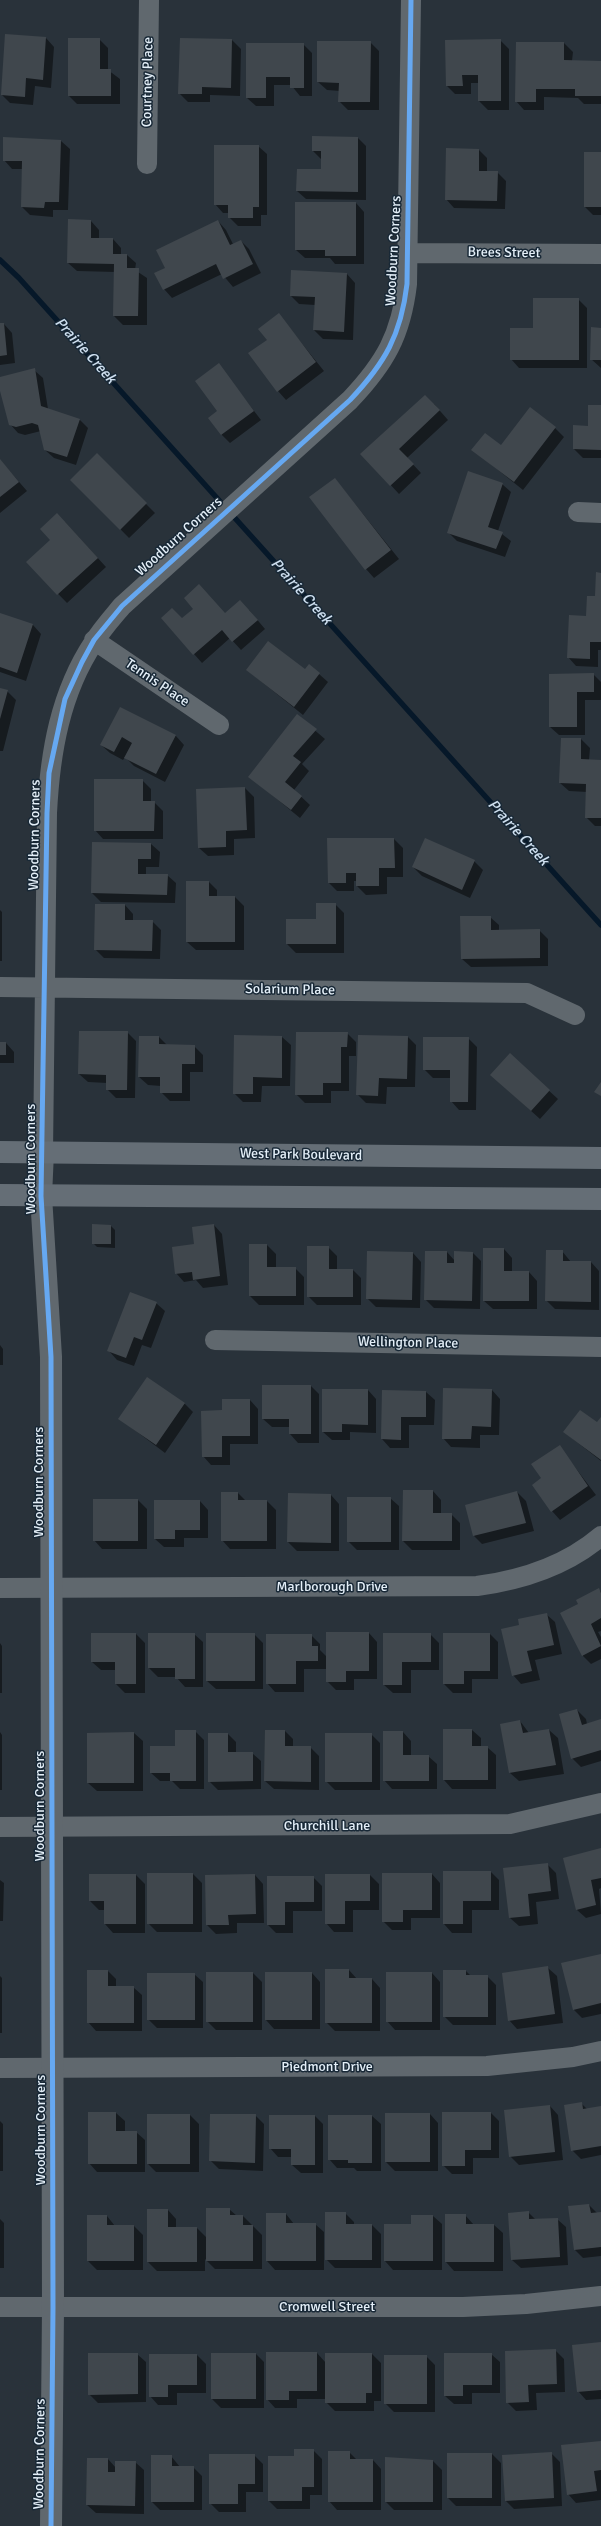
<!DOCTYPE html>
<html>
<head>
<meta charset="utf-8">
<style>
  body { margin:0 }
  canvas { display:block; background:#29323a }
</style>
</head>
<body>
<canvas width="601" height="2526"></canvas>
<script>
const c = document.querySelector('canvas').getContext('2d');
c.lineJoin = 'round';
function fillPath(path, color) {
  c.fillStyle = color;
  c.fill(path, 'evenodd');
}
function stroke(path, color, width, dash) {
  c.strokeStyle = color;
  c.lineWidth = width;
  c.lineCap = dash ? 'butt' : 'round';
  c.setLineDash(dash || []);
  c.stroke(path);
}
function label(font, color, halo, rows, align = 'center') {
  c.font = font + ' Signika,sans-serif';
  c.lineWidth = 3;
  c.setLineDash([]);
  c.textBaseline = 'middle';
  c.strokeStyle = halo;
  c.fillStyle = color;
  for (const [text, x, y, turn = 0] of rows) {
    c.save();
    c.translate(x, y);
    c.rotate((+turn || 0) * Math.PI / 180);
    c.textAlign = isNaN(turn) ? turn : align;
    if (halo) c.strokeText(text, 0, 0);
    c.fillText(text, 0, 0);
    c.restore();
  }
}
fillPath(new Path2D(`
  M46,38L54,47L51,88L35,86L33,105L10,103L2,95Z
  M181,39L232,40L241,49L240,96L210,95V102H188L179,93Z
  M100,40L108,48V70L120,79V104H77L69,96Z
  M500,40L509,49V110H488L479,101V83H471V94H455L447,86Z
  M370,42L379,51V110H348L339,101L340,91L327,90L318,82Z
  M517,43H564L573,52L572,61L601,62V104H584L578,98L544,97V110H524L516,101Z
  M247,44H303L312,53V96H300L291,85H274V106H256L247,98Z
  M4,138L61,141L70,149L68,210H53V217L30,215L22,207L23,169H12L4,160Z
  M358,138L366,146V200L306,199L297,191L322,170V160L313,151Z
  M258,146L267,154V215H261V226H238L229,217V213H223L215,204Z
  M479,150L487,158V172H497L506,181L505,209L454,208L446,199Z
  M601,153V215H593L585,207Z
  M356,203L364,212V264H335L330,258H305L296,250Z
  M91,221L99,230V239H113L121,248V255H127L136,263L135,270L147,278V325H123L114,316L115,272L77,271L68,263Z
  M218,221L226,230L233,244L241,241L249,249L261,273L233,287L222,274L172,298L164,289L166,268Z
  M347,274L355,283L353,340L323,339L314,330L315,305L299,304L291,296Z
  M578,299L587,308V368H519L511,359L534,329Z
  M279,315L324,371L286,400L278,391L268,340Z
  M0,324H4L12,333L15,363L0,365Z
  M601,329V368L591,359Z
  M218,364L261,420L230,443L221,434Z
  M34,370L43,378L48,409L80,420L88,428L76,465L54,458L45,450L41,431L25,435L18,433L10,424L0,387V378Z
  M434,404L448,420L407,458L421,473L399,494L362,454Z
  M601,406V458H583L574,449Z
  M555,428L564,437L523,490L473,450L501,447Z
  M97,455L155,513L129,538L72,480Z
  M0,460L27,491L0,513Z
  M335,479L399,559L374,578L366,569Z
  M502,484L511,492L498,531L511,541L505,557L457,541L448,532Z
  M65,522L106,567L67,603L27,562L52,540Z
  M601,574V650H598V667L576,666L568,657L596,597Z
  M249,610L265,629L241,650L230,638L202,663L194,654L182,619Z
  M0,614L33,625L41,634L26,681L0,672Z
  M247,670L305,671L319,674L328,682L303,715Z
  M593,674L601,682V700H585V735H559L550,727V675Z
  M0,689L7,691L16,700L3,751H0Z
  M120,708L176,736L184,745L165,782L134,766L125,757L123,760L110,753L101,745Z
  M298,716L325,739L302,764L309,771L294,790L310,805L300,818L250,777Z
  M562,739H581L590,748L589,760L601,761V826H595L586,817L587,792L569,791L560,783Z
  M142,780L151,789V802H154L163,811V839H103L95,830Z
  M245,788L254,797L255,838L234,839V855L208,856L199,848Z
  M328,839H394L403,848V877H387V894L366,895L357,886V881H354V891H337L329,883Z
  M93,843L151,844L160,852L159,867H146V875H167L176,883L175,903L101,902L92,893Z
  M474,861L483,870L470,898L422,876L413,867Z
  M209,882L217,890V897H235L244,906V950H196L187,942Z
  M335,904L344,913V953H296L287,944Z
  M125,905L133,914V921H152L161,930L160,959L104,958L95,949Z
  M0,910L2,912V961H0Z
  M490,917L499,925V931L539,930L548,939V966L471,967L462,959Z
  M127,1032L136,1041L135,1098H116L107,1089V1083L88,1082L79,1074Z
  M347,1033L356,1042V1056H349V1091H331V1103H305L296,1094Z
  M159,1037L167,1045L194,1046L203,1055V1072H190V1101H170L161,1092V1086L148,1085L139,1077Z
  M282,1037L291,1045L290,1086H262L261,1102H243L234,1093Z
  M408,1037L416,1045L415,1087H387L386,1104L366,1103L358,1095Z
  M468,1038L477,1047L476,1110H459L451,1101V1078H433L424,1069Z
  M0,1043H6L14,1052V1063H0Z
  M510,1055L558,1099L540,1119L500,1083Z
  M214,1225L222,1234L228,1285L203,1288L196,1280L184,1282L176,1273L195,1245Z
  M111,1226L115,1230V1248L97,1247L93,1243Z
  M250,1245H267L276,1254V1268H295L304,1277V1305H259L250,1296Z
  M328,1247L337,1256V1270H353L361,1278V1305H317L308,1296Z
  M504,1249L512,1258V1272H529L537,1281V1309H493L484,1301Z
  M562,1251L571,1262H591L599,1271V1310L555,1309L546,1300Z
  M447,1252L455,1261L473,1253L481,1261L480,1309L434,1308L425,1299Z
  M413,1253L421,1262L420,1308L376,1307L367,1298Z
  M156,1303L165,1311L151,1348L142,1345L134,1366L117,1360L109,1351Z
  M0,1345L3,1349V1365H0Z
  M147,1378L185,1404L193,1412L165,1453L120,1419Z
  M311,1386L319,1394V1443H298L290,1434V1427H272L263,1419Z
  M368,1390L376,1399V1433L350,1432V1440H332L323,1432Z
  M492,1390L500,1399L499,1435H480V1448L451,1447L443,1438Z
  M383,1391L426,1392L435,1400L434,1425H409V1448H390L382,1439Z
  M250,1400L258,1409V1444H230V1465H211L203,1456L223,1411Z
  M601,1419V1461L564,1432L597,1424Z
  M559,1446L596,1495L560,1520L552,1511L542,1479Z
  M404,1491H433L441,1500V1514H451L460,1523V1550H412L403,1541Z
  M517,1492L526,1501L534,1531L482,1544L474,1536Z
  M222,1493H238L246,1501H267L276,1510V1549H230L222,1540Z
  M331,1495L339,1504V1551H297L288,1542Z
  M390,1498L399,1506V1550H357L348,1541Z
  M94,1500H138L147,1509V1549H102L94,1540Z
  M200,1501L208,1510V1538H184V1547H164L155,1539Z
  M599,1590L601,1592V1631L598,1632L601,1637V1659L591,1664L583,1656L579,1605Z
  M546,1614L555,1622L562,1654L535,1660L540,1680L521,1684L513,1675Z
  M369,1633L377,1642V1679H354V1690H336L327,1681V1669H304V1692H275L267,1683L311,1635L320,1644V1650L327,1657Z
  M136,1634L145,1643V1693H125L116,1684V1670H101L92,1662Z
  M194,1634L203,1642V1687H185L176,1677H158L149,1668Z
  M254,1634L263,1643V1689H216L207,1681Z
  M384,1634H430L439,1643V1670H411V1693H393L384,1685Z
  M490,1634L498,1642V1679H472V1693H453L444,1684Z
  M0,1643L2,1646V1693H0Z
  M577,1710L586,1719L587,1724L601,1720V1761L581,1767L572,1758Z
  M520,1721L529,1733L549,1730L558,1738L564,1774L519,1781L510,1773Z
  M444,1730H472L481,1738V1747H487L496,1755V1789H452L444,1780Z
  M195,1731L204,1740V1789H180L172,1781H160L151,1773Z
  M285,1731L293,1739V1747H310L319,1756V1790L274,1789L265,1781Z
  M0,1732L2,1735V1790H0Z
  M403,1732L411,1741V1756H428L437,1764V1789H392L384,1780Z
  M134,1733L143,1741V1791H97L88,1783Z
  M228,1734L236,1742V1753H252L261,1761V1789L218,1790L209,1781Z
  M371,1734L380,1743V1790H335L326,1781Z
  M601,1849V1888L599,1889L601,1914L586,1918L577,1910Z
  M547,1864L556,1873L559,1899L536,1902L538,1924L519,1926L510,1918L505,1869Z
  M444,1872H491L499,1880V1910H472V1933H452L444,1924Z
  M148,1874H193L202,1883V1932H157L148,1923Z
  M432,1874L440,1883V1918H411V1930H392L383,1921Z
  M90,1875H136L145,1884V1933H113L105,1924V1910H99L90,1901Z
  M255,1875L263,1884L264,1923H237V1933L216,1934L207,1925Z
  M326,1875H370L379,1884V1910H353V1932H334L326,1923Z
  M268,1877H313L322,1886V1911H293V1933H276L268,1925Z
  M0,1880L4,1883L3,1921H0Z
  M601,1955V2014L582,2018L574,2010L562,1964Z
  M548,1968L557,1976L563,2023L517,2029L509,2020Z
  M349,1970L357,1979H372L380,1988V2031H335L326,2022Z
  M108,1971L116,1979V1987H133L142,1995V2031H96L88,2022Z
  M466,1971L471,1976H487L496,1985V2025H453L444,2016Z
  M253,1973L262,1982V2030H216L207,2021Z
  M266,1973H312L320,1982V2029H274L266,2020Z
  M432,1973L440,1982V2030H395L387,2021Z
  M194,1974L203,1982V2028H157L148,2019Z
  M0,1976L2,1978V2033H0Z
  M581,2103L587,2109L601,2107V2155L581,2159L572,2150Z
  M550,2106L558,2115L563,2160L519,2165L510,2156Z
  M89,2113H116L125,2121V2132H136L145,2140V2172H97L89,2163Z
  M491,2113L499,2121V2158H473V2174H452L443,2165Z
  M386,2114H430L438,2123V2171H395L386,2162Z
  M190,2115L199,2124V2172H156L148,2164Z
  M255,2115L264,2124L263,2171L219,2169L210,2160Z
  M315,2116L323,2124V2173H301L292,2165V2157H278L270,2148Z
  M329,2116H372L381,2124V2171H357L354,2168H337L329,2159Z
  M0,2121L3,2124V2171H0Z
  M589,2205L597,2213H601V2256L583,2258L575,2250Z
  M229,2209L237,2216H243L262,2235V2269H215L205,2259V2271H157L148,2262V2210H168L176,2219V2228H197L207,2238Z
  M528,2212L536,2220L557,2219L566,2227L568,2265L521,2268L512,2260Z
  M345,2213L354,2222V2225H372L381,2234V2268H335L326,2259Z
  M267,2214H286L294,2224H315L324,2232V2270H275L267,2261Z
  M446,2215H465L474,2225H494L503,2233V2271H454L446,2262Z
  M88,2216H107L115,2226H134L143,2235V2270H97L88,2261Z
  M412,2216H433L442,2224V2270H393L385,2261V2225H412Z
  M0,2219L4,2223V2268H0Z
  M601,2343V2399L586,2400L578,2391Z
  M555,2350L564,2359L565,2392L536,2393L537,2410L516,2411L507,2402Z
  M317,2353L326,2363V2354H372L381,2363V2401H374V2411H335L326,2402V2399H297V2408H275L267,2399Z
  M137,2354L146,2362V2402L98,2403L89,2394Z
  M212,2354H256L264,2362V2408H221L212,2399Z
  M491,2354L500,2362V2393H472V2404H454L445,2396Z
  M197,2355L206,2364V2393H177V2405H158L150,2396Z
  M426,2356L435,2365V2412H394L385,2403Z
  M601,2442V2500L576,2503L568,2494Z
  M313,2450L322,2459V2495H310V2509H277L269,2501L295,2457Z
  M349,2452L357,2460H373L381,2469V2510H337L329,2501Z
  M551,2453L560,2462L562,2506L514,2509L505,2500Z
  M492,2454L501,2463V2506H456L448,2498Z
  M254,2455L263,2464V2492H246V2512H219L210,2503Z
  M171,2456L180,2467H193L202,2476V2510H160L152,2502Z
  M386,2458L433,2461L442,2470V2510H394L386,2502Z
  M108,2459L116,2468L135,2462L144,2470V2514L96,2513L87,2505Z`), '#0007');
stroke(new Path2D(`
  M0,260L19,278L601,925`), '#061829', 5.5);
fillPath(new Path2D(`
  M5,34L46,37L43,80L26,78L25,97L1,95Z
  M68,38H100V69H111V96H68Z
  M180,38L232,39L231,88L202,87V94H178Z
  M501,39V101H478V75H462L463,86H446L445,40Z
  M317,41H371L370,102H338L339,83L317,82Z
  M516,42H564V60L601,61V96H575V89H536V102H515Z
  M246,43H304V88H290V77H266V98H246Z
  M312,136L358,137V192L296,191L297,169H321V151H312Z
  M3,137L61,140L59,202H45L44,208L21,207L22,161H3Z
  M214,145H259V207H253V218H228V205H214Z
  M446,148L479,149V171H498L497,201L445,200Z
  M584,152H601V207H584Z
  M295,202H356V256H325V250H295Z
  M68,219L91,220V238H113V254H127V268H139L138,316H113L114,264L67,263Z
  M218,220L230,245L241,240L253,264L223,279L216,264L163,290L154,273L165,268L156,250Z
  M291,270L347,273L344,332L313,330L315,297L290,296Z
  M533,298H579V360H510V328H533Z
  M279,313L316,362L277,392L248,353L267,340L258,329Z
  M0,323H4L7,355L0,356Z
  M591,327L601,328V360H590Z
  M219,363L254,411L221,435L208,418L217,411L195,381Z
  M35,368L41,406L80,419L67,457L44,450L38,425L32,423L16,427L9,425L0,391V377Z
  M425,395L440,410L399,449L414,464L390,486L360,454Z
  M588,405H601V450L573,449V425L588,426Z
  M530,407L556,427L514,482L471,450L485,433L501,445Z
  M97,453L147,503L120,530L70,480Z
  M0,459L19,482L0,497Z
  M468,471L503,483L488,527L503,532L496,549L447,533Z
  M335,478L391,550L365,570L309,497Z
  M57,513L98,558L57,595L26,562L50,540L40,529Z
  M596,572L601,573V642H590V659L567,658L569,615L586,616L587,596H595Z
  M199,584L225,613L240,600L258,620L232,642L222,630L193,655L161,618L172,608L182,618L193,609L184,598Z
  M0,613L33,624L17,673L0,667Z
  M268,641L305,669L309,664L320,673L294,707L246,670Z
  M594,673V692H577V727H549V674Z
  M0,688L8,690L0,719Z
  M120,707L176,735L156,774L124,758L132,743L122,737L114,752L100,745Z
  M297,714L317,729L293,756L301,762L285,782L302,796L291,810L248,777Z
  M561,738H581V759L601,760V818H585L586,784L559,783Z
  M94,779H143V801H155L154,831H94Z
  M245,787L247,830L226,831V847L198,848L196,789Z
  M327,838H394L395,868H379V886H356V873H346V883H328Z
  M425,838L475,860L462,890L412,867Z
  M92,842L151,843V859H138V874H168L167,895L91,893Z
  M186,881H209V896H235V942H186Z
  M316,903H336V944H286V919H316Z
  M95,904H125V920H153L152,951L94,950Z
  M460,916H491V930L540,929V958L461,959Z
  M79,1031H128L127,1090H106V1075L78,1074Z
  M296,1032H348L347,1047H341V1083H323V1095H295Z
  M234,1035L282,1036V1078L253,1077V1094H233Z
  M358,1035L408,1036L407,1079L379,1078L378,1096L356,1095Z
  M139,1036H159V1044L195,1045V1064H182V1093H160V1077H138Z
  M423,1037H469L468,1102H450V1070H423Z
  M0,1042H6V1055H0Z
  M510,1053L550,1090L531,1111L490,1075Z
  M601,1082V1096L594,1092Z
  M92,1224L111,1225V1244H92Z
  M214,1224L220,1276L193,1280L192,1272L175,1274L172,1247L194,1244L192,1227Z
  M249,1244H267V1267H296V1296H249Z
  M307,1246H329V1269H353V1297H307Z
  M483,1248H504V1271H529V1301H483Z
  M546,1250H563V1261H591V1302L545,1301Z
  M367,1251L413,1252L412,1300L366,1299Z
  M425,1251H447V1263H454V1251L473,1252L472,1301L424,1300Z
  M130,1292L157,1302L142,1340L134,1337L126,1358L107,1351Z
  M147,1377L185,1403L156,1445L118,1419Z
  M262,1385H311V1434H289V1419H262Z
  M443,1388L492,1389L491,1427L472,1426L471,1439H442Z
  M322,1389H368V1425L342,1424V1432H322Z
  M382,1390L426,1391V1417H401V1440L381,1439Z
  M222,1399H250V1436H222V1457H202L201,1411L222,1410Z
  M580,1410L597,1422L601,1417V1460L563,1432Z
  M560,1445L588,1486L551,1512L532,1485L541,1478L531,1464Z
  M403,1490H433V1513H452V1541H402Z
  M517,1491L526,1523L473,1536L465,1505Z
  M221,1492H238V1500H267V1541H221Z
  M288,1493L331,1494V1543L287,1542Z
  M347,1497H391V1542H347Z
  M93,1499H138V1541H93Z
  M154,1500H200V1530H175V1539H154Z
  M599,1588L601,1593V1618L591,1624L601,1646L582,1656L560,1613L578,1604L576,1600Z
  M547,1613L554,1645L527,1651L532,1671L512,1676L501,1629L519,1625L518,1619Z
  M326,1632H369V1671H346V1682H326Z
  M91,1633H136V1684H115V1662H91Z
  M148,1633H195V1679H175V1668H148Z
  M206,1633H255V1681H206Z
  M383,1633H431V1662H402V1685H383Z
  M443,1633H490V1671H464V1684H443Z
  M266,1634H312V1646H318V1661H296V1684H266Z
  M577,1709L582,1725L601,1719V1750L571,1759L559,1714Z
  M520,1720L523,1733L549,1729L556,1765L509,1773L500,1724Z
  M443,1729H472V1746H488V1780H443Z
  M175,1730H196V1781H170V1773H150V1746H175Z
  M265,1730H285V1746H311V1782L264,1781Z
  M383,1731H403V1755H429V1781H383Z
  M134,1732V1783H87V1733Z
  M208,1733H228V1752H253V1781L208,1782Z
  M325,1733H372V1782H325Z
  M601,1848V1878L591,1880L596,1905L576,1910L563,1858Z
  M548,1863L551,1891L528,1894L530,1916L509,1918L503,1868Z
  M443,1871H491V1901H463V1924H443Z
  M147,1873H193V1924H147Z
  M382,1873H432V1910H403V1922H382Z
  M89,1874H136V1924H104V1901H89Z
  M255,1874L256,1914L228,1915L229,1925H206L205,1875Z
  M325,1874H370V1901H345V1924H325Z
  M267,1876H314V1902H285V1925H267Z
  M601,1954V2003L573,2010L561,1963Z
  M548,1966L555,2014L508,2021L502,1973Z
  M325,1969H349V1978H372V2023H325Z
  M87,1970H108V1986H134V2023H87Z
  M443,1970H466V1975H488V2017H443Z
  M206,1972H253V2022H206Z
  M265,1972H312V2020H265Z
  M386,1972H432V2022H386Z
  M147,1973H195V2020H147Z
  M582,2102L583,2109L601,2106V2146L571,2151L564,2105Z
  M550,2105L555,2152L509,2157L504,2110Z
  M88,2112H116V2131H137V2164H88Z
  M442,2112H491V2150H465V2166H442Z
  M385,2113H430V2162H385Z
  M147,2114H190V2164H147Z
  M210,2114H256L255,2163L209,2161Z
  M269,2115H315V2165H291V2149H269Z
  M328,2115H372V2163H348V2160H328Z
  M589,2204L591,2213L601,2212V2247L574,2250L568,2206Z
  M206,2208H230V2215H243V2225H253V2261H206Z
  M147,2209H168V2227H197V2262H147Z
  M529,2211V2219L558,2218L560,2257L511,2260L508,2213Z
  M325,2212H346V2224H372V2260H325Z
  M266,2213H286V2223H316V2261H266Z
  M445,2214H466V2224H494V2262H445Z
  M87,2215H107V2225H134V2261H87Z
  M411,2215H433V2261H384V2224H411Z
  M601,2342V2390L577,2392L572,2345Z
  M556,2349L557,2384L528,2385L529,2402L506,2403L505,2351Z
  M266,2352H317V2391H289V2400H266Z
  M88,2353H138V2394L88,2395Z
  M211,2353H256V2399H211Z
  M325,2353H372V2393H366V2403H325Z
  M444,2353H492V2385H463V2396H444Z
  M149,2354H197V2385H168V2397H149Z
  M384,2355H427V2404H384Z
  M601,2441V2470L594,2471L597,2491L567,2495L561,2445Z
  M294,2449H314V2487H302V2501H268V2456H294Z
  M328,2451H350V2459H373V2502H328Z
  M552,2452L554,2498L505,2501L502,2455Z
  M447,2453H492V2498H447Z
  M209,2454H255V2484H238V2504H209Z
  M151,2455H172V2466H194V2502H151Z
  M385,2457L433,2460V2502H385Z
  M87,2458H108V2472H115V2461H136L135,2506L86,2505Z`), '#40474d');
stroke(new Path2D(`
  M147,164L149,0
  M408,253L601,254
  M578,512L601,513
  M94,640L219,725
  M0,987L527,993L575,1015
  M43,1152L47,813C50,753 60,693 94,642C102,629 112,618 122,606L350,400C385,363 401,335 407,284L411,0
  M215,1340L601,1347
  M0,1588L477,1586C521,1580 567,1565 601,1536
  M0,1827L510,1824L601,1803
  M0,2068L487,2066L573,2057L601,2051
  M0,2307H463L526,2304L601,2296`), '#60686e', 20);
stroke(new Path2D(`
  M43,1152L41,1196L51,1357L53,2307L51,2526`), '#60686e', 22);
stroke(new Path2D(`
  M0,1152L601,1158
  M0,1195L601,1199`), '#656e76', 22);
stroke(new Path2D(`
  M51,2526L53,2307L51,1357L41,1196L47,813L49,773L65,699L82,662L94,640L122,606L350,400C385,363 401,335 407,284L411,0`), '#66a8f1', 5);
label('14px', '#e4eff8', '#182836', [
  ["Courtney Place",148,82,-89],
  ["Woodburn Corners",394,251,-87],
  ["Brees Street",504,253,1],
  ["Woodburn Corners",179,537,-42],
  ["Tennis Place",157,683,34],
  ["Woodburn Corners",35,835,-89],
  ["Solarium Place",290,990,1],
  ["West Park Boulevard",301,1155,1],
  ["Woodburn Corners",31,1159,-90],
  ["Wellington Place",408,1343,1],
  ["Woodburn Corners",39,1482,-90],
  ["Marlborough Drive",332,1587],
  ["Woodburn Corners",40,1806,-90],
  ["Churchill Lane",327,1826],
  ["Piedmont Drive",327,2067],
  ["Woodburn Corners",41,2130,-90],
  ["Cromwell Street",327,2307],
  ["Woodburn Corners",40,2454,-89]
]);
label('italic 15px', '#cfe0f0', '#182836', [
  ["Prairie Creek",85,351,48],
  ["Prairie Creek",301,592,48],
  ["Prairie Creek",518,833,48]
]);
</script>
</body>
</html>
